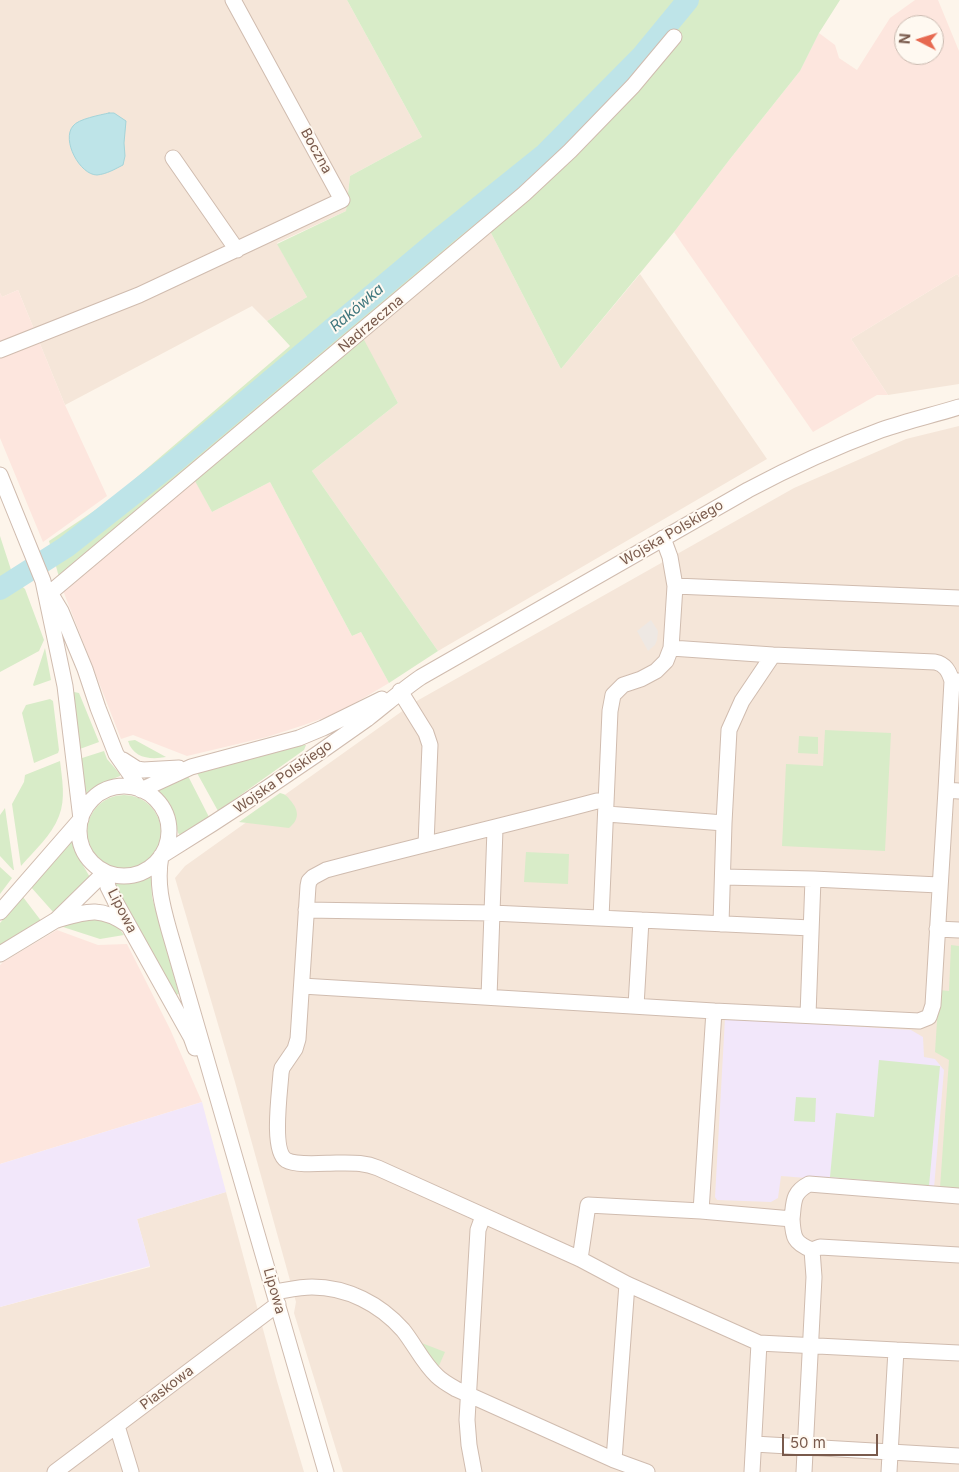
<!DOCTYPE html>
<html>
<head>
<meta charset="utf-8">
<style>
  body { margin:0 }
  #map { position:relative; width:959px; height:1472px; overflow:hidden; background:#fdf5eb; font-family:Inter,sans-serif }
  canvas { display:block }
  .north { position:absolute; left:894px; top:15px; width:50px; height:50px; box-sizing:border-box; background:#fff9f1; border:1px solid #c9b9af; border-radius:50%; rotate:275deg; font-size:14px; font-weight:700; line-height:20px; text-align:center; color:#795a4c }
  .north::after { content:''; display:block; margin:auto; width:18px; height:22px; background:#e76950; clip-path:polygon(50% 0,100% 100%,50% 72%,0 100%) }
  .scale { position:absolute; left:782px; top:1434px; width:96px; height:22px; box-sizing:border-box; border:2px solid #795a4c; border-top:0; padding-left:6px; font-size:15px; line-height:18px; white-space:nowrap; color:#795a4c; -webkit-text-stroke:4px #fff9f1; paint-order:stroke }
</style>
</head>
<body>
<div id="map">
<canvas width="959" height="1472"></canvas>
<div class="north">N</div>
<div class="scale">50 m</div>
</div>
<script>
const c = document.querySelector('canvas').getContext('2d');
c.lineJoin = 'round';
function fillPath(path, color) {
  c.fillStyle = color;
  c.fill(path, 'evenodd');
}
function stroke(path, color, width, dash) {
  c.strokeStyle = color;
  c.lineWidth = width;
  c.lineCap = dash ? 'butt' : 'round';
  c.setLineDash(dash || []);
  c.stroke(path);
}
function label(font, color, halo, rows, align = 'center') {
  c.font = font + ' Inter,sans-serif';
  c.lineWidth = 4;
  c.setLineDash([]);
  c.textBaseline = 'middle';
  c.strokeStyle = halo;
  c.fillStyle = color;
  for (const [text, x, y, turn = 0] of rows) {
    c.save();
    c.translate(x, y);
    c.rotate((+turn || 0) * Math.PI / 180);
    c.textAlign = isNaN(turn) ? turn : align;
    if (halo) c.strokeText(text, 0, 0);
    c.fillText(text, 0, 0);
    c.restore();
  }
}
fillPath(new Path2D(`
  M0,0H347L422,137L350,176L346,211L277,243L307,297L267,321L252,306L65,405L18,290L2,297L0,293Z
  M490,231L561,369L640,274L767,459L438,651L312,471L398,403L362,339Z
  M957,274L959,277V384L888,395L851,339Z
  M959,426V1472H343L294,1313L296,1302L235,1082L175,878L185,866L415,702L794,488L906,439Z
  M226,1192L277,1381L304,1472H0V1307L150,1267L137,1219Z`), '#f5e6d9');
fillPath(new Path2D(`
  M915,0H938L959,51V277L957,274L851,339L888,395H877L813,432L674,232L730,159L800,71L819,33L835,45L839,58L857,70L890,18ZM904,25H934V55H904Z
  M18,290L65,405L107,496L43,542L0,438V293L2,297Z
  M195,480L212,512L270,482L352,636L361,632L389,683L340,712L304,725L267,737L187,756L133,735L121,739L62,588Z
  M57,930L98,945L127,944L170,1029L202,1102L0,1164V965L3,962Z`), '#fde6de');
fillPath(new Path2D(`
  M651,620L658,631L657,640L655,645L648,651L637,631Z`), '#eee8e3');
fillPath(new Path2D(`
  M725,1018L911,1030L923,1037L924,1057L935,1059L944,1070L934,1188L781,1176L778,1198L771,1202L717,1200L715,1197Z
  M202,1102L226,1192L137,1219L150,1266L0,1307V1164Z`), '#f2e7fa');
fillPath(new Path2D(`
  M347,0H840L819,33L800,71L730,159L674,232L561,369L490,231L363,338L398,403L312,471L438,651L389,683L361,632L352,636L270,482L212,512L195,481L62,588L49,541L109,501L290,346L267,321L307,297L277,244L346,211L350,176L422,137Z
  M0,536L14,579L25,589L44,640L39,651L0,672Z
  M45,648L51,680L34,686L33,685Z
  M74,692L79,693L99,742L77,750L73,696Z
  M50,699L53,701L59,750L58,753L34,763L22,713L26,705Z
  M825,730L891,733L885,851L782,846L786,764L823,766Z
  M799,736L818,737V754L798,753Z
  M135,740L166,757C150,760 133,758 128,741Z
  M302,745H306L304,750L218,811L197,773Z
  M104,751L107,759L120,774V776L96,786L85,794L79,759Z
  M60,761C62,779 66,799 59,816C52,835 34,851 21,866L12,804L24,782L25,775Z
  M188,776L209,817L181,836L178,833L171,806L157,789Z
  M280,793C285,794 287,796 290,800C299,810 300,819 289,828L239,822Z
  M87 832a37 37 0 1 1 74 0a37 37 0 1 1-74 0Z
  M5,808L14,870H13L0,856V815Z
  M72,840L77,855L91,879L54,913L30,886Z
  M526,852L569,854L568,884L524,882Z
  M0,867L12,878L0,894Z
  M149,876L151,878L152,897L179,994L175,995L115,885V882H136Z
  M23,897L42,922L0,946V923Z
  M90,917L116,924L124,935L100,939L63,927L80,919Z
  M951,945L959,946V1190L940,1188L949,1060L935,1052L939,990L949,991Z
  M879,1060L940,1066L929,1186L830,1177L836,1113L874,1117Z
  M796,1097L816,1098L815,1122L794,1121Z
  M419,1342L445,1352L438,1368Z`), '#d8ecc8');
const water = new Path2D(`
  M109,113H114L126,121L124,143L125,156L123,165C115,169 107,174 97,175C80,175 61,140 73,126C78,119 100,115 109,113Z`);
fillPath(water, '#bee4e8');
stroke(water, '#a4d4d9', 1);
stroke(new Path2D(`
  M0,589L66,547L175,461L444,235L545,154L642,56L688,0`), '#bee4e8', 22);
const minor = new Path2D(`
  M173,158L237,250
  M0,350L139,295L342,200L233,0
  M0,475L43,581L65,686L81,819
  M675,586L959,598
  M49,591L61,611L85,669L98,708L116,754L141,790
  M51,592L524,194L570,151L633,86L674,37
  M671,648L773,655L935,662C945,664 949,671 952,681H959
  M400,691L426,733L430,745L426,844
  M123,760L137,769L143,770L179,768
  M79 831a45 45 0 1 1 90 0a45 45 0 1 1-90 0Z
  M141,790L191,767L299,738L323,728L382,699
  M946,790L952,681
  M605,802L597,801C507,825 416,846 326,870L313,877L309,881L308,886L298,1039L295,1049L282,1068L281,1073C280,1091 271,1150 286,1160C296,1166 325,1163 336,1163C351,1163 364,1162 378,1168L580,1259L627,1284L759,1343L896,1350
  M607,814L724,823L721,924
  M724,823L729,730L742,701L773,655
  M161,856C231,813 300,767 367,719C385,705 402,690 421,677L748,490C791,467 835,447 881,430C907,421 933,415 959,407
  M161,856C156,883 162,905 169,930L326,1472
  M105,872L108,887L115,901L191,1037L195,1048
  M723,877L813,879
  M306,910L492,913L811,928
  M0,912L81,819
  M601,918L610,711L613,695L623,685L641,679L656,671L666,661L671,648L675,586L670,557L663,538
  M57,920C88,911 100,906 128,925
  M937,929L959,930
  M0,954L56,920L105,872
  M302,986L714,1011L919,1021L929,1017L933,1005L946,790L959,791
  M489,997L495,829
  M636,1006L641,920
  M808,1015L813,879L939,885
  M701,1211L714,1011
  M792,1219C794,1202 792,1193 809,1184L959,1196
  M812,1250L820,1247L959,1255
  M580,1259L588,1205L701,1211L792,1219C793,1237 794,1243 812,1250L814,1277L804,1472
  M274,1292C287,1290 300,1287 312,1287C347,1287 380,1304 403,1330C415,1345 423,1363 437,1376C442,1381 449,1385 456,1389L614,1460L647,1472
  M117,1426L131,1472
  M754,1444L959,1456
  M614,1460L627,1284
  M55,1472L278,1304
  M474,1472L469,1445L467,1420L478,1230L483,1216
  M752,1472L759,1343
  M889,1472L896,1350L959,1353`);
stroke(minor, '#d0bcaf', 17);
stroke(minor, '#fff', 15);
label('14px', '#795a4c', '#fff9f1', [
  ["Boczna",316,151,61],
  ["Nadrzeczna",371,324,-40],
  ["Wojska Polskiego",672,533,-30],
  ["Wojska Polskiego",283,777,-35],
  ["Lipowa",122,911,63],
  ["Lipowa",274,1291,74],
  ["Piaskowa",167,1388,-37]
]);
label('italic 15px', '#40777e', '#fff9f1', [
  ["Rakówka",357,308,-40]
]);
</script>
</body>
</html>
